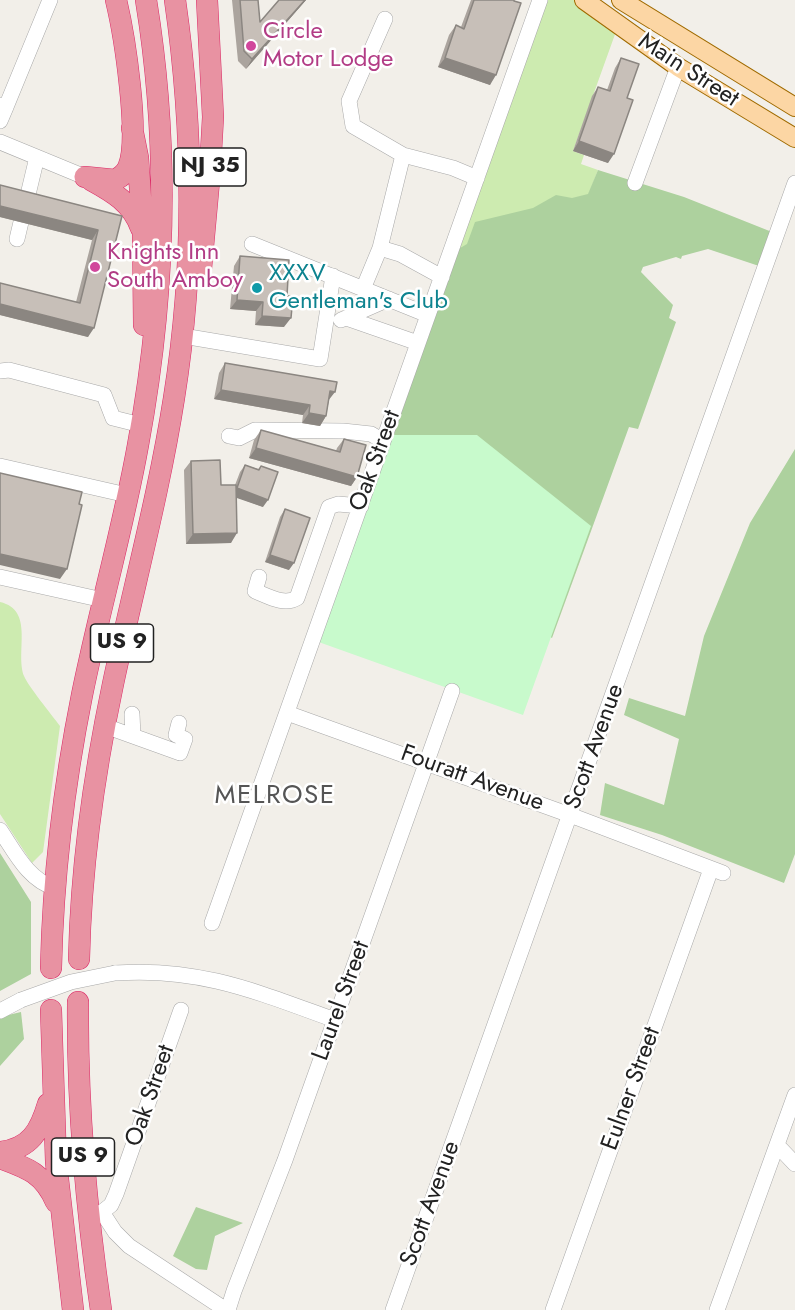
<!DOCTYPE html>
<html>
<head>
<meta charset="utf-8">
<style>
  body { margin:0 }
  canvas { display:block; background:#f2efe9 }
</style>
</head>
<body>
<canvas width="795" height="1310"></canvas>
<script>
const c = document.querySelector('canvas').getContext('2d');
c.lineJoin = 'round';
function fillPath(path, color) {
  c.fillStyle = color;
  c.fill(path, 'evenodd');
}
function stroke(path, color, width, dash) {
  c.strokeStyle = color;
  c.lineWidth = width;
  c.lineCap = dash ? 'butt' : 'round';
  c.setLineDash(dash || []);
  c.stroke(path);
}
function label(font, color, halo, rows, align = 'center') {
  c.font = font + ' Jost,sans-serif';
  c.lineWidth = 5;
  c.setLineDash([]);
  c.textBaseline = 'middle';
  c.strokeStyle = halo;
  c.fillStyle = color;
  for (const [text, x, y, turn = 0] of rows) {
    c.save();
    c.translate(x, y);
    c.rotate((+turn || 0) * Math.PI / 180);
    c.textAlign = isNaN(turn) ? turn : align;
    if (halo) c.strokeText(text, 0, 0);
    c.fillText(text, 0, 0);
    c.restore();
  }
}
fillPath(new Path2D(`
  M540,0H584L618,26L573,151L584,155L581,164L598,170L586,201L450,254Z
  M0,602C35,610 15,652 24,676C28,686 52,715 60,726L43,852L32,863L0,814Z`), '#cdebb0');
fillPath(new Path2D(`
  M598,170L684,197L777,234L765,268L708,249L682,256L681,259L676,257L643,267L641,272L673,305L669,318L676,322L638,429L629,427L552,638L512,610L400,435H386L450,254L467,244L475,222L533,208L556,195L572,198L588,194Z
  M795,449V854L784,883L662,835L600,815L605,783L664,805L679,739L624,715L629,698L685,716L704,636L750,523Z
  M0,853L31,902V974L0,991Z
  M21,1012L24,1039L0,1066V1017Z
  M196,1207L243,1223L215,1236L207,1270L196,1269L173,1256Z`), '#add19e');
fillPath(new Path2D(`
  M386,435H477L591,526L523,715L313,640Z`), '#c8facc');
const minor = new Path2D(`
  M385,19L349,101L353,126L403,155
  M0,105L6,107L0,121
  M6,107L50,0
  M0,142L85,177
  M635,183L678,67
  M26,203L37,157
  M17,239L21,222
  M252,244L428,315
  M442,277L400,254L380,248L403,155L453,168L477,178
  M363,289L380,248
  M346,318L418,343
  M341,320L389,299
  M183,336L320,359L333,276
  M0,371L9,370L104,395L113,418L141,425
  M229,436L239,438L255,430L343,431L371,434L383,441
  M0,466L127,495
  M0,577L103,600
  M259,577L255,591C268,596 284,606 297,598L329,507L338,504L361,506
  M287,713L570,815L723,873
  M132,714L133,736
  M105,726L180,753L185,739L176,735L179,723
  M0,830C15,852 28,880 55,888
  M212,923L540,0
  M115,973C200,967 257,992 335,1020
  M181,1010L116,1194L111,1205L102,1212L115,1232L129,1246L226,1310
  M0,1011L21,1000
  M777,1145L795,1164
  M228,1310L234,1291L285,1160L452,691
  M393,1310L795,183
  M553,1310L711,869
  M717,1310L795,1095`);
const major = new Path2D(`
  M584,0L678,67L795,138
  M621,0L795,107`);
const highway = new Path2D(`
  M132,128L138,158L143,234L144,325
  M85,177L115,180C121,177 125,174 128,168C141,139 124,33 116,0
  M91,180C113,192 132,203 141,228
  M201,269L210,170L213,117L207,0
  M79,959C81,867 94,774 113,684C133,589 159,494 174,398C195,266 194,132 175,0
  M51,968C53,877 64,785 82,695C99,611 123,529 138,445C165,299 170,147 146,0
  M78,1002C77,1106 86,1208 101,1310
  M51,1010L56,1162L73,1310
  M0,1152C30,1149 40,1131 48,1104
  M0,1158C28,1168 44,1174 56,1202`);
stroke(minor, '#a9a9a9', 16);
stroke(major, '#a06b00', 20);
stroke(highway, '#dc2a67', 22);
stroke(minor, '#fff', 15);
stroke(major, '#fcd6a4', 18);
stroke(highway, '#e892a2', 21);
const minorBridge = new Path2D(`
  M21,1000L71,982L115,973`);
stroke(minorBridge, '#a9a9a9', 16, []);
stroke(minorBridge, '#fff', 15);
fillPath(new Path2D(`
  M232,0H258L260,22L279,0H306L246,69L238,61Z
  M471,0H514L490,85L438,67L449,35L456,25L461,27Z
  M621,58L627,98L608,163L573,151L592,96L598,87L607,90L615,68Z
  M122,216L88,337L0,315V283L76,302L92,240L0,217Z
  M240,256L284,327L255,325L256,311L230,309L234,266Z
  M225,363L329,400L326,416L320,426L302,423L303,415L214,399L219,373Z
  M261,430L336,451L337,448L344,439L357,477L351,486L249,458L254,440Z
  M191,461L221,485H235L240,472L245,465L258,469L261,466L263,507L236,497L231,543L186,544L184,470Z
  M285,509L289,570L265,562L280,517Z`), '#aba49e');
fillPath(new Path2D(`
  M305,0H306L246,69L252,59Z
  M445,58L496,75L490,85L438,67Z
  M579,141L614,154L608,163L573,151Z
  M0,206L98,230L92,240L0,217Z
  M237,300L263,302L256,311L230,309Z
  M0,304L94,328L88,337L0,315Z
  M262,316L291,318L284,327L255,325Z
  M221,390L310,405L303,415L214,399Z
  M330,391L335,392L328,401Z
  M309,413L326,416L320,426L302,423Z
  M256,448L357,477L351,486L249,458Z
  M237,488L268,500L263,507L231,496Z
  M237,533L231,543L186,544L193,534Z
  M0,554L67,569L60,579L0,565Z
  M270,555L294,563L289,570L265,562Z`), '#8b8681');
const building = new Path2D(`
  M240,0H258L260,22L279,0H305L252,59L244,51Z
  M474,0H514V1L521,3L496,75L445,58L456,25L464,29Z
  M621,58L639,64L627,98L633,100L614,154L579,141L598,87L610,91Z
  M0,185L122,216L94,328L0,304V283L80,303L98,230L0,206Z
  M240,256L289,260L287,296H293L291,318L262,316L263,302L237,300Z
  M225,363L337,382L335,392L330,391L326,416L309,413L310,405L221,390Z
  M261,430L340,452L344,439L366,445L357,477L256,448Z
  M220,460L221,485H236L237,533L193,534L191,461Z
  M245,465L259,470L261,466L278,472L268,500L237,488Z
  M0,473L82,492L79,504L82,505L67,569L0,554Z
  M285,509L310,518L294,563L270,555Z`);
fillPath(building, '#c7bfb8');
stroke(building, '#8b8681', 1.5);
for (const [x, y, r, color] of [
  [251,46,6,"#d1479c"],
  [95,267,6,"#d1479c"],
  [257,288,6,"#0f9aa8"]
]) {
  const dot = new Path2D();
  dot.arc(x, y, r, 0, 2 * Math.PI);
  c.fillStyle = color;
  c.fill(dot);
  stroke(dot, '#fff', 2);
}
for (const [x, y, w] of [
  [210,167,72],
  [122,643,63],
  [83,1157,63]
]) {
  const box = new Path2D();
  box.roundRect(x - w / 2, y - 19, w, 38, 4.5);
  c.fillStyle = '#fff';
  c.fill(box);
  stroke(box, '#222', 1.5);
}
label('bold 22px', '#222', null, [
  ["NJ 35",210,167],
  ["US 9",122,643],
  ["US 9",83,1157]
]);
label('24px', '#b23c85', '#fff', [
  ["Circle",263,32],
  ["Motor Lodge",263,60],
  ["Knights Inn",107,253],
  ["South Amboy",107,281]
], 'left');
label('24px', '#222', '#fff', [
  ["Main Street",688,71,33],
  ["Oak Street",376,461,-70],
  ["Scott Avenue",595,747,-70],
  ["Fouratt Avenue",472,779,20],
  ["Laurel Street",342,1001,-70],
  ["Eulner Street",632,1089,-70],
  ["Oak Street",151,1096,-71],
  ["Scott Avenue",431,1204,-70]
]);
label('24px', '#0d838f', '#fff', [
  ["XXXV",269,274],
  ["Gentleman's Club",269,302]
], 'left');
c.letterSpacing = '1.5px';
label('26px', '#555', '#fff', [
  ["MELROSE",275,797]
]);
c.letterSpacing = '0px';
</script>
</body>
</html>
